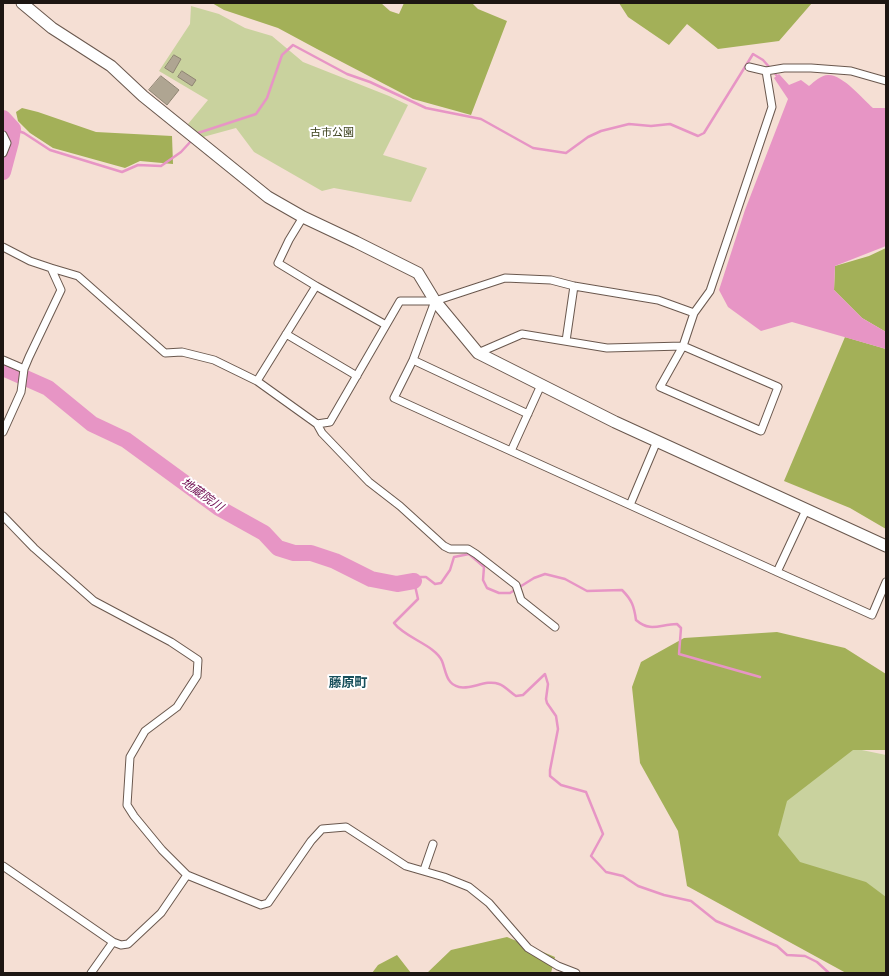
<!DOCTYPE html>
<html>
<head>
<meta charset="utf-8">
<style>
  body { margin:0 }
  #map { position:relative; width:889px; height:976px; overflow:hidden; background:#f5dfd4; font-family:Manrope,sans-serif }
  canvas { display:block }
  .frame { position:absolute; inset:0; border:4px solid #1d1612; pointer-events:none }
</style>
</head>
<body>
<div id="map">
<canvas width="889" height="976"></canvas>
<div class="frame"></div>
</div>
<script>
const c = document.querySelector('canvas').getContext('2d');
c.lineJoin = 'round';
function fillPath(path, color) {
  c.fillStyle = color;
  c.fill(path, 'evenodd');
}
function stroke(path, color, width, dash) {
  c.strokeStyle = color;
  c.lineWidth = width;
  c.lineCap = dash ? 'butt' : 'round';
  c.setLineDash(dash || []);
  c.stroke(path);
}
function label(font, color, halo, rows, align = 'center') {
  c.font = font + ' Manrope,"Noto Sans JP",sans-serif';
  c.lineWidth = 4;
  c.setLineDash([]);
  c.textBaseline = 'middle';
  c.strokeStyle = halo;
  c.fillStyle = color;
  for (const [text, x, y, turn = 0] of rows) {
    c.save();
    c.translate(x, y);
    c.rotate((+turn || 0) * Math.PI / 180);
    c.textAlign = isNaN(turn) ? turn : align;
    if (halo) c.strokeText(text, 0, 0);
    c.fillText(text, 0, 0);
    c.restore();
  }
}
fillPath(new Path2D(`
  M191,6L219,14L245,28L272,36L303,62L389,96L408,105L383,155L427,168L411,202L334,188L322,191L254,152L236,128L203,137L188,124L208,100L159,71L190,24Z
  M794,736L886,755V944L737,859Z`), '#c9d29e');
fillPath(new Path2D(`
  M212,3H381L390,11L399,14L404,3H472L478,9L507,21L471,115L413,99L317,49L278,28L224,10Z
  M619,3H812L779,41L718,49L687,24L669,45L628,17Z
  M22,108L38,112L96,132L172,136L173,164L140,161L125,168L53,148L30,133L18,121L16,112Z
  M886,248V332L862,318L834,290L835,266L869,256Z
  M845,337L886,349V529L850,508L784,481Z
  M777,632L845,648L886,674V750H853L787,801L778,835L800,862L866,882L886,897V973H846L687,886L678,831L640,763L632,687L641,662L684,638Z
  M507,937L555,957L551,973H427L451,950Z
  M397,955L411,973H372L378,965Z`), '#a3b058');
fillPath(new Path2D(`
  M779,74L789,85L801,80L809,86C814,82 821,75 828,75C842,74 863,99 873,108H886V246L835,266L834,290L862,318L886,332V349L792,322L761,331L728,307L719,290L745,210L788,99L774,78Z`), '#e795c5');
stroke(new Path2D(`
  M13,129L24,133L50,150L122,172L138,165L161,166L181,152L192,140
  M197,135L198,133L256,114L267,98L282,55L293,45L347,74L370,82L426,108L481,119L533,148L566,153L588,137L601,131L629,124L651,126L670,124L698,136L704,133L753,54L763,60L778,77
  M760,677L679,654L681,628L677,624C660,624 651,633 636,620C634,606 632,600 622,590L587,591L565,579L545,574L534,578L510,593H499L487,588L483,580L484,567L469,554L454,557L450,570L441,583L435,584L426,577H417L414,581L418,599L394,623C405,638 435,645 442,661C446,671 446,684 459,687C471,690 486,679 499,684C505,686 511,693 516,696L523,695L545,674L548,684L546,699L547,703L556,716L558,729L550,770V776L561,785L586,792L603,834L591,856L606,872L623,876L638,886L664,895L691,901L716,921L777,946L787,955L805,956L817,962L829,973`), '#e795c5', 2.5);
stroke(new Path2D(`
  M3,118L13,129L11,142L3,172
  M3,368L48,388L92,424L126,440L219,508L264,533L278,548L294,553H311L335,561L371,579L397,584L414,581`), '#e795c5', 16);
const building = new Path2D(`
  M174,55L181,59L173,73L165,68Z
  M182,71L196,80L192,86L178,77Z
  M161,76L179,90L167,105L149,90Z`);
fillPath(building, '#afa592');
stroke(building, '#8f8573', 1);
const street = new Path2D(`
  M766,71L784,68H811L851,71L886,81
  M3,135L7,143L3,153
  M303,217L289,240L278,263L316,286L386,325
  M3,247L30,261L51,268L61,290L29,357L24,369L21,392L3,432
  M51,268L78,276L165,353L182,352L214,360L257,381L317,424L330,422L400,301H435L505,278L551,280L574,286L658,300L694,313
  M435,301L413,360L394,398L872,615L886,582
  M286,334L357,376
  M566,341L574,286
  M478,353L522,334L607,348L683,346L778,387L761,431L660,387L683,346L694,313L710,291L772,107L766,71L749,67
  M3,360L24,369
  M413,360L528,414
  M257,381L316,286
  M317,424L322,433L369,482L400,506L444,546L450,549H468L476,554L516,585L521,600L555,627
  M511,451L541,385
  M630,505L657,441
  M3,516L34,548L94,601L171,642L198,660L197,676L177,707L145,731L130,757L127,805L134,816L162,850L187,875L261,905L268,903L311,841L322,829L346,827L406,866L444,877L469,887L489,903L528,948L558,966L576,973
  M777,572L806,510
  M3,866L113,942L121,945L128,944L161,913L187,875
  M424,870L433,844
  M91,973L113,942`);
const secondary = new Path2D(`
  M22,3L52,28L111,66L143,96L268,197L303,217L356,242L418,273L435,301L478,353L615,422L886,546`);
stroke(street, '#6a584e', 9);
stroke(secondary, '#6a584e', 13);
stroke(street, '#fff', 7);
stroke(secondary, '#fff', 11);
label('11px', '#393f19', '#fff', [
  ["古市公園",332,133]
]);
label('italic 12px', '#6e0c50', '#fff', [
  ["地蔵院川",202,495,35]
]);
label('bold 13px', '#174f5b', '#fff', [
  ["藤原町",348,683]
]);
</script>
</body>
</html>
